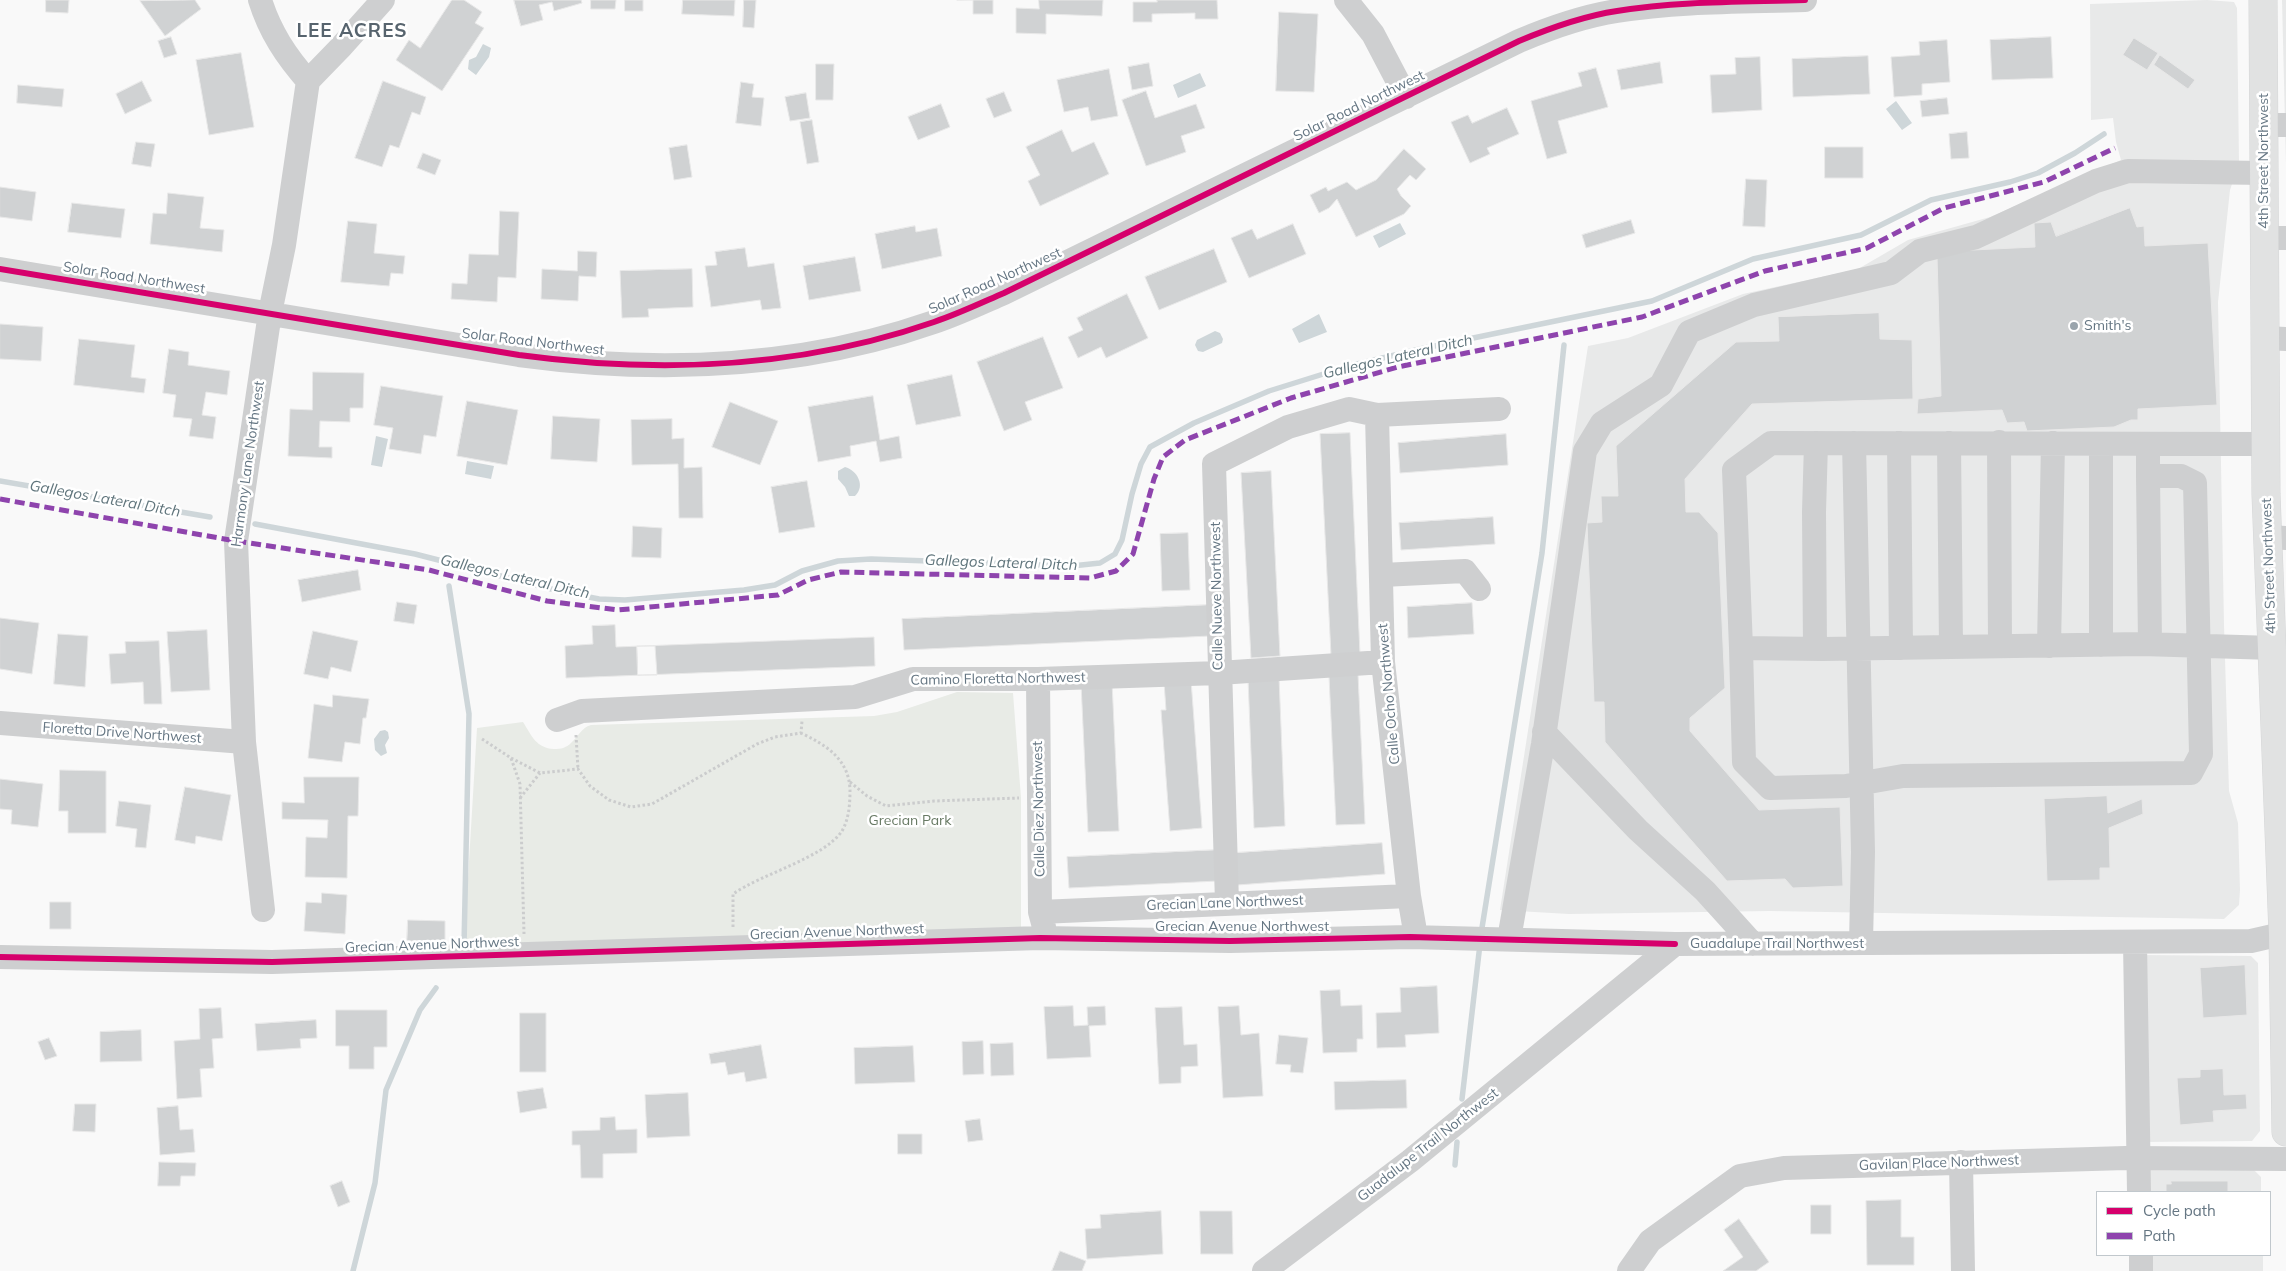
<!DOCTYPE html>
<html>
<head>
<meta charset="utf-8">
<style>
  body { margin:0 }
  #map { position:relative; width:2286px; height:1271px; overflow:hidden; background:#f9f9f9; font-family:Mulish,sans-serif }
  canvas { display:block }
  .legend { position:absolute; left:2096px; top:1191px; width:175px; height:65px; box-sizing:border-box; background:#fff; border:1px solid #c1c8cd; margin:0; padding:6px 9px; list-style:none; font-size:15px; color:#657683 }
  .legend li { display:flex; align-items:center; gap:10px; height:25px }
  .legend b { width:25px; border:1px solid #c1c8cd }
</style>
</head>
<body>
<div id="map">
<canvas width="2286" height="1271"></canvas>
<ul class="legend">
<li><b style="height:6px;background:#d6006c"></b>Cycle path</li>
<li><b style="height:6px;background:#8e44ad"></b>Path</li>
</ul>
</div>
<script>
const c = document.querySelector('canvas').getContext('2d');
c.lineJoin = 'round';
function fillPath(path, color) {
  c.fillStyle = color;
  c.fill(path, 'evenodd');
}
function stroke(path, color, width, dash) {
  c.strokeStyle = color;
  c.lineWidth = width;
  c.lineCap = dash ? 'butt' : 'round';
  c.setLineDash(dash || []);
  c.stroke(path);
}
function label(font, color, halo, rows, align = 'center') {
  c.font = font + ' Mulish,sans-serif';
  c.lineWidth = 5;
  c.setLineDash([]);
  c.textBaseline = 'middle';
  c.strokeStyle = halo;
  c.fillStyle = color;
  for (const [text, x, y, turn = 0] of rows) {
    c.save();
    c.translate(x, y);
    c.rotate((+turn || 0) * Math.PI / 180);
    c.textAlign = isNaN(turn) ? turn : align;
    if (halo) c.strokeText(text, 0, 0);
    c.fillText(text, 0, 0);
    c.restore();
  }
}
fillPath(new Path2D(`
  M2207,0L2234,2L2237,8L2239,163L2230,190L2218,302L2224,625L2229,791L2238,823L2240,890L2239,905L2224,919L1770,911L1569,914L1500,910L1588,346L1628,338L1743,294L1858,269L1908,240L1990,217L2121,160L2116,142L2113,118L2091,120L2090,4Z
  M2282,0H2286V179V164Z
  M2142,955L2251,956L2258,963L2260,1131L2252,1141L2145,1142Z
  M2252,1168L2261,1177V1192H2142L2141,1170Z
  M2143,1255H2263V1271H2143Z`), '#e8e9e9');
fillPath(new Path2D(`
  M957,692L1013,693L1021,798V928L464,945L477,728L523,722C532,736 536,748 554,749C561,749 566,748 571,743C579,736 581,728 591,725L874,716L897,712Z`), '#e8ebe6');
fillPath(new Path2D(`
  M483,44L491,48L489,57L476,75L468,69L469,60L476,57Z
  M1200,73L1206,86L1178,98L1173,85Z
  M1896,101L1912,123L1902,130L1886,109Z
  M1400,223L1406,234L1379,248L1373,236Z
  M1319,314L1327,332L1299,343L1292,329Z
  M1215,331L1220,333L1223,339L1222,343L1203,352L1198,351L1195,345L1197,340Z
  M376,436L388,439L382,467L371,465Z
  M467,461L494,466L491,479L465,474Z
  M845,467C857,470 866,486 855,496H849L845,487L838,479V471Z
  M385,730L388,732L389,738L385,745L387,753L381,756L375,750L374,739L380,731Z`), '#ced6d9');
stroke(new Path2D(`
  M0,481L210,517
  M255,524L415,554L563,592L599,599L625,600L744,590L775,585L802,571L838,561L871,559L1072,566L1100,563L1115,554L1122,540L1132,494L1141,464L1150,447L1194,423L1269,391L1349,366L1420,349L1652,301L1753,259L1861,235L1931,200L2010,182L2038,173L2075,153L2104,134
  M449,586L469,714L464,945
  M1481,934L1542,553L1564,345
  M1462,1099L1480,944
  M1455,1165L1457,1142
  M353,1271L375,1183L386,1090L420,1010L436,988`), '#ced6d9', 5.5);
const building = new Path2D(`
  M46,0H69L68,13L46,12Z
  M195,0L201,9L165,36L140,1Z
  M452,0H464L482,12L475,23L484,28L442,91L396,60L409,40L420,48Z
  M514,0H581L582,3L554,11L552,2L539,5L543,20L521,26Z
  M591,0H616L615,9H591Z
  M625,0H643V11H625Z
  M683,0H735L734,16L682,14Z
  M744,0H756L754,28L743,27Z
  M957,0H993V14H973V0Z
  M1039,0H1103L1102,16L1046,14V34L1016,33V8L1039,9Z
  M1157,0H1217L1218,19H1195V13L1152,14V22H1133V2H1157Z
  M1279,12L1318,14L1314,92L1276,91Z
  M171,37L177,54L164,58L158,41Z
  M2051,37L2053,78L1992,80L1990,40Z
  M2134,38L2158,53L2147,70L2123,55Z
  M1947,40L1950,82L1922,84V95L1894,97L1891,57L1920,55L1919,42Z
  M241,53L254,127L209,135L196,60Z
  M2160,55L2195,80L2188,89L2154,65Z
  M1868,56L1870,94L1793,97L1792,59Z
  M1760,57L1762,110L1712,113L1710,75L1736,74L1735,58Z
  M1660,62L1663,83L1621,90L1617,70Z
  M1149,63L1153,86L1132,90L1128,67Z
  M816,64H834L833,100H816Z
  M1596,68L1608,107L1558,121L1567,153L1547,159L1531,101L1582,86L1578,73Z
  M1109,69L1118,116L1091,121L1088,107L1064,112L1057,80Z
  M142,81L152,101L125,114L116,94Z
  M383,81L426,97L420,115L412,112L399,148L390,145L382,167L355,158Z
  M741,82L754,84L752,97L764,98L761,126L736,123Z
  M18,85L64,89L62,107L17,103Z
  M1146,91L1155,118L1196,104L1205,128L1181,136L1186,152L1146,166L1122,100Z
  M1004,92L1012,111L994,118L986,99Z
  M806,93L810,118L790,121L785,97Z
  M1947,98L1949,114L1922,117L1920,101Z
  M941,104L950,127L918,140L908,117Z
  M1507,108L1519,134L1487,148L1490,154L1470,163L1451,122L1468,115L1472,123Z
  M812,120L819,162L807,164L800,122Z
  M1062,130L1072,152L1094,142L1109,174L1040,206L1028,181L1040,175L1026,147Z
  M1967,132L1969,158L1951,159L1949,134Z
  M136,142L155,144L151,167L132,164Z
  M687,145L692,177L674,180L669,148Z
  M1825,147H1863V178H1825Z
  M1404,149L1426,169L1416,180L1410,175L1397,189L1401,196L1411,206L1404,214L1356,237L1337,199L1329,208L1319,213L1310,195L1326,187L1328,191L1347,182L1356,190L1376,180Z
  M423,153L441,160L435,175L417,168Z
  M1746,179L1767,180L1765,227L1743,226Z
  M0,187L36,192L32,221L0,217Z
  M168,193L204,197L200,228L224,230L222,252L150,244L153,213L166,214Z
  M72,203L125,209L121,238L68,232Z
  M2130,208L2137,227L2144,226L2145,246L2208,243L2217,405L2138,409V420H2131L2114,427L2027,431L2024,422L2007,423L2002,410L1917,414L1918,399L1941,396L1937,257L1952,251L2035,247L2034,223L2051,222L2056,236Z
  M500,211L519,212L516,278L498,277L497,302L451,299L452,283L467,284L469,254L498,255Z
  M1631,220L1635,233L1586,248L1582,235Z
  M348,221L377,224L374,253L405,256L403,274L391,273L389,286L341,282Z
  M1293,224L1306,254L1249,278L1231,238L1252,229L1257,239Z
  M915,226L916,232L937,228L942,256L882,269L875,234Z
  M745,248L748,267L774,263L781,308L762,310L760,300L711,307L705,266L717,265L715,252Z
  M1214,249L1227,282L1159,310L1145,277Z
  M578,251L597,252L596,277L579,276L578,301L541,299L542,269L577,271Z
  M855,257L861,291L809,300L803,266Z
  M692,269L693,307L648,309L649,317L622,318L620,271Z
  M1127,294L1148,338L1106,358L1101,347L1078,358L1068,337L1083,330L1077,318Z
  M1879,313L1880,339L1912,340L1913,399L1752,404L1685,479L1686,512H1699L1718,533L1725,688L1690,718V731L1759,810L1840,807L1843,886L1793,888L1785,879L1727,881L1605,742L1604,702H1594L1587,523L1602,522L1601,496H1618L1616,446L1736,342L1779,341L1778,317Z
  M0,324L43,327L41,361L0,359Z
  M1043,337L1063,388L1025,402L1032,420L1004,431L977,362Z
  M79,339L135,345L131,377L146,379L144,393L74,385Z
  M169,349L189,352L188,365L230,371L227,395L206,392L202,415L216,417L213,439L189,436L192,419L173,417L176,395L163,393Z
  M313,372L364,373L363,408H350V422L320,421L319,447H332V458L288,456L290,409L312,410Z
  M952,375L961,416L916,425L907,385Z
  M381,386L443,396L436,437L424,435L421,454L389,449L393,428L374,425Z
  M873,396L880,440L899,436L902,458L880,462L876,441L850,446L851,456L818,462L808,407Z
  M467,401L518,410L507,465L457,456Z
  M730,402L778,421L760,465L712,447Z
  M553,416L600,419L597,462L551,459Z
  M672,419V439L684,438V468L702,467L703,518H679L678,464L632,465L631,420Z
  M1350,433L1360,654L1331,655L1320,434Z
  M1506,434L1508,465L1400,473L1398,443Z
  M1271,471L1280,656L1251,658L1241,473Z
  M807,481L815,527L779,533L771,487Z
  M1493,517L1495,544L1401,550L1399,523Z
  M633,526L662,528L661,558L632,557Z
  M1188,533L1190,590L1162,591L1160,534Z
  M358,570L361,590L302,602L298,580Z
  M397,602L417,605L414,624L394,621Z
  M1472,603L1474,634L1408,638L1407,607Z
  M1208,605L1210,636L904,650L902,619Z
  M0,618L39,623L32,674L0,669Z
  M615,625L616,647L874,637L875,666L566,678L565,646L593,644L592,626Z
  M207,630L210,690L171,692L167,632Z
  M313,631L358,641L351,672L331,667L328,679L304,674Z
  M58,634L88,636L85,687L54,684Z
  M159,641L162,704H144L143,682L111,684L109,654L126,653L125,642Z
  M637,646H655L657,675H638Z
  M1358,674L1365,824L1336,825L1329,676Z
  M1279,677L1285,826L1254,828L1248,678Z
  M1191,680L1202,828L1170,831L1161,710H1166L1164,682Z
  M1112,682L1119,831L1088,832L1081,683Z
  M333,695L369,699L366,718H363L360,744L345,742L342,762L308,758L314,704L332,707Z
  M60,770L106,771V833H68V811H59Z
  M304,777H359L358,816H348L347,878L305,877L306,837L327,838L328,820L282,819V802L304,803Z
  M0,779L43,784L38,827L11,824L12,810L0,809Z
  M185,787L231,795L222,841L196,836L195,844L175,840Z
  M2107,796L2108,813L2142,799L2143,814L2109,828L2110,868H2100V880L2047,881L2044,799Z
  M119,801L151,805L146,848L135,847L137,829L116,826Z
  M1382,843L1385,874L1237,885L1235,853Z
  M1217,850L1218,881L1069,888L1067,857Z
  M322,893L347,895L345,934L304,931L306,902L321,903Z
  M50,902H71V929H50Z
  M408,920L445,921V942L407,941Z
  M2245,965L2247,1015L2203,1018L2200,968Z
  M1437,986L1439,1033L1405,1035L1406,1047L1377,1048L1376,1013L1401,1012L1400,988Z
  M1340,990L1341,1006L1362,1005L1363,1039H1357V1052L1323,1053L1320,991Z
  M1073,1006L1074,1026L1088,1025L1087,1007L1105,1006L1106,1025L1089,1026L1091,1057L1047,1059L1044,1007Z
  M1239,1006L1241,1035L1259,1033L1263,1096L1223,1098L1218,1007Z
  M1182,1007L1184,1045L1197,1044L1198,1066L1181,1067V1083L1159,1084L1155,1008Z
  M221,1008L223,1038L212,1039L214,1068L200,1069L202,1097L177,1099L174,1041L200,1039L199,1009Z
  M336,1010H387V1047H374V1069H349V1046H336Z
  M520,1013H546V1072H520Z
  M316,1020L317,1038L300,1039L301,1048L257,1051L255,1024Z
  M141,1030L142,1061L100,1062V1032Z
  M1279,1035L1308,1038L1303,1073L1290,1072L1291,1065L1276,1064Z
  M49,1038L57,1056L45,1060L38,1042Z
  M983,1041L984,1074L963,1075L962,1042Z
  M1013,1043L1014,1075L991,1076L990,1044Z
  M761,1045L767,1078L746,1082L744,1072L728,1075L725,1062L711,1064L709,1054Z
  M913,1046L915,1082L855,1084L854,1048Z
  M2223,1069L2224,1095L2246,1094L2247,1109L2213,1111L2214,1122L2180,1125L2177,1078L2200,1077V1070Z
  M1406,1080L1407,1108L1335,1110L1334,1082Z
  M543,1088L547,1108L520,1113L517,1092Z
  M688,1093L690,1136L647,1138L645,1095Z
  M75,1104H96L95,1132L73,1131Z
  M178,1106L180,1130L193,1129L195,1152L160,1155L157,1108Z
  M615,1117L616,1130L637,1129V1153L603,1154V1178H581L580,1145H572V1131L600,1130V1118Z
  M980,1119L983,1140L968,1142L965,1121Z
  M898,1134H922V1154H898Z
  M159,1162L196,1163L195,1176H181L180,1186H158Z
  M342,1181L350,1202L338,1207L330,1186Z
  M2171,1181H2228V1192H2166V1184H2171Z
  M1901,1200V1237H1914V1265H1867L1866,1201Z
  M1811,1205H1831V1234H1811Z
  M1161,1211L1163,1254L1087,1259L1085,1229L1101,1228L1100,1215Z
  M1200,1211H1232L1233,1254H1201Z
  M1739,1219L1769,1262L1756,1271H1723L1743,1257L1724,1230Z
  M1060,1251L1086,1261L1082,1271H1052Z`);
fillPath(building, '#d0d2d3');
stroke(building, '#e8e8e8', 1);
const major = new Path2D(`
  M2263,0L2266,494L2283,934L2286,1132`);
stroke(major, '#d5d6d7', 29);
stroke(new Path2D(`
  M576,735L578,769
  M482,739L511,758L520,784L524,934
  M511,758L540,773L578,769L590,786L609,800L631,807L652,804L757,744L775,737L801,733L802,721
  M850,782L867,796L886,806L934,801L1019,798
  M520,798L540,773
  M733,927V894C761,874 824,858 842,831C849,819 850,804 850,790C849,759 826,745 801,733`), '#cbcccd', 3, [2.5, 2.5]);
stroke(new Path2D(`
  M260,0C270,32 286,56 308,81
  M1346,0L1373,34L1406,97
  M308,81L340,48L383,0
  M2264,125H2286
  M2265,238H2286
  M0,269L519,355C659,374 799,369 934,322C958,314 981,303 1004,293L1519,41C1550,28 1584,16 1617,11C1679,1 1743,2 1805,0
  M2265,338L2286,339
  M1377,415L1383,662L1409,896L1416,937
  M1999,442L2000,646
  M1854,443L1863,852L1861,943
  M1899,443L1901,648
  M1949,443L1951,647
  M2101,444V645
  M2266,444L1771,443L1734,470L1741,648L1823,649L2142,644L2273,648
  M2148,476L2150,644
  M2268,537L2286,538
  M1382,575L1465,571L1479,589
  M2049,646L2053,443
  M1741,648L1744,762L1770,788L1846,786L1903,776L2191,773L2201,754L2195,483L2181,476H2148V444
  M1815,649L1814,512L1816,443
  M1038,679L1040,912L1044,927
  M557,720L582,711L855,697L913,679H1038L1219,673L1383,662
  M0,723L244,742
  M1544,732L1638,830L1705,891L1753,944
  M1227,903L1214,464L1288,427L1349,409L1377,415L1499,409
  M263,910L244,742L236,541L270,313L284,245L308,81
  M1040,912L1409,896
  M1509,939L1543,744L1585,451L1602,423L1661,385L1689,332L1754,305L1891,273L1920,251L1976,237L2096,181L2128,171L2264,173
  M2135,942L2139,1192
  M0,957L272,962L1040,938L1230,941L1410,937L1675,944
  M1961,1162L1963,1271
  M2141,1255V1271
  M1264,1271L1410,1161L1675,944L2251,941L2286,933
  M1629,1271L1650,1241L1740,1176L1784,1168L2126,1158L2286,1159`), '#cecfd0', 24);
stroke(major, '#e1e2e2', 28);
stroke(new Path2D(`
  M0,499L236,541L429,570L547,601L618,610L778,595L808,580L841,572L1090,578L1116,571L1133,554L1154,479L1163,457L1185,440L1291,398L1398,367L1642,317L1765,271L1867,248L1944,208L2044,182L2115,148`), '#8e44ad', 5, [10, 5]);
stroke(new Path2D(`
  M0,269L519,355C659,374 799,369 934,322C958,314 981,303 1004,293L1519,41C1550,28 1584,16 1617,11C1679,1 1743,2 1805,0
  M0,957L272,962L1040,938L1230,941L1410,937L1675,944`), '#d6006c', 6);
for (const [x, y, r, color] of [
  [2074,326,5,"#99a4ac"]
]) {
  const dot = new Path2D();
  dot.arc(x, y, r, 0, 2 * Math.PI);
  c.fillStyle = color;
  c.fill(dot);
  stroke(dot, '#fff', 2);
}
label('14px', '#657683', '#fff', [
  ["Solar Road Northwest",1359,106,-26],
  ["4th Street Northwest",2264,161,-90],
  ["Solar Road Northwest",134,278,9],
  ["Solar Road Northwest",995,281,-24],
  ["Solar Road Northwest",533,342,7],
  ["Harmony Lane Northwest",248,464,-82],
  ["4th Street Northwest",2269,566,-92],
  ["Calle Nueve Northwest",1217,596,-91],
  ["Camino Floretta Northwest",998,679,-1],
  ["Calle Ocho Northwest",1389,694,-95],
  ["Floretta Drive Northwest",122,733,4],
  ["Calle Diez Northwest",1039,809,-91],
  ["Grecian Lane Northwest",1225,903,-2],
  ["Grecian Avenue Northwest",1242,927],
  ["Grecian Avenue Northwest",837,932,-2],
  ["Guadalupe Trail Northwest",1777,944],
  ["Grecian Avenue Northwest",432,945,-2],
  ["Guadalupe Trail Northwest",1428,1145,-38],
  ["Gavilan Place Northwest",1939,1163,-2]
]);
label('14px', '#657683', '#fff', [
  ["Smith's",2084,326]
], 'left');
label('14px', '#687a64', '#fff', [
  ["Grecian Park",910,821]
]);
label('italic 15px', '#60757c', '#fff', [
  ["Gallegos Lateral Ditch",1398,357,-13],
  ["Gallegos Lateral Ditch",105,499,10],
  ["Gallegos Lateral Ditch",1001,563,2],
  ["Gallegos Lateral Ditch",515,577,13]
]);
c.letterSpacing = '1px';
label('bold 19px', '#57646e', '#fff', [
  ["LEE ACRES",352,31]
]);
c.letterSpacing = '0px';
</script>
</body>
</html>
